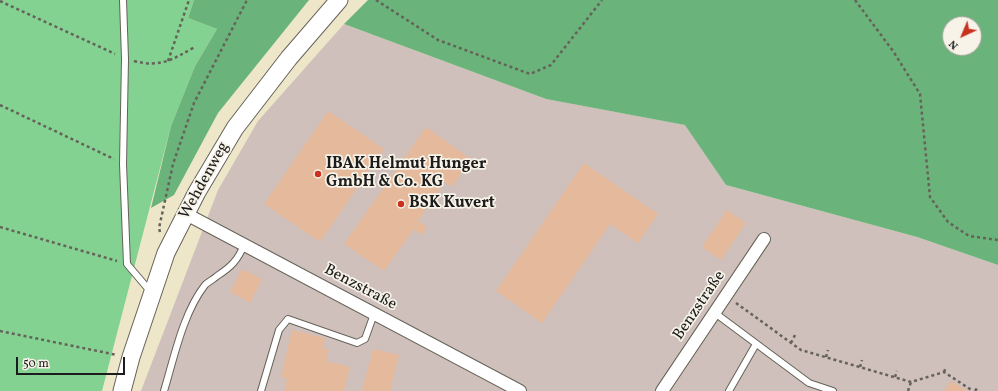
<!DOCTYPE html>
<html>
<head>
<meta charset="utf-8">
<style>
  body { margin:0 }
  #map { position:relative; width:998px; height:391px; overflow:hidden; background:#ede6c9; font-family:Vollkorn,serif }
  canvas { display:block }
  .north { position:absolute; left:942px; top:16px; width:40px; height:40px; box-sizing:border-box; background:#f7f3e8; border:1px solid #9f9d96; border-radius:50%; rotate:224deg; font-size:11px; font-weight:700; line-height:16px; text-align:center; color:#1c1c1c }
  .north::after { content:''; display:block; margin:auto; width:14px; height:18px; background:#c8321e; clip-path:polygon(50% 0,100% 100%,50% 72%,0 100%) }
  .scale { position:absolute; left:16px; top:357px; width:109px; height:18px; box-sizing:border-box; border:2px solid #1c1c1c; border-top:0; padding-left:5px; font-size:12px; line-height:14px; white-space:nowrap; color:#1c1c1c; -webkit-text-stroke:3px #f7f3e8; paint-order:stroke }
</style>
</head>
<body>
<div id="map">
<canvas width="998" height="391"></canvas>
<div class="north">N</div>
<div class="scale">50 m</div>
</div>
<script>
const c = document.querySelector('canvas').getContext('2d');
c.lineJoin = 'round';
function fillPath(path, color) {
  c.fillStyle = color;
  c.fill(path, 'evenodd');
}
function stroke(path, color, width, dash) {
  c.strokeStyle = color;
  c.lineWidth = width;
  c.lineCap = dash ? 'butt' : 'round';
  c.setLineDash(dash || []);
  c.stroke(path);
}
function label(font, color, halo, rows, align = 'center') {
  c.font = font + ' Vollkorn,serif';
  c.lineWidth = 3.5;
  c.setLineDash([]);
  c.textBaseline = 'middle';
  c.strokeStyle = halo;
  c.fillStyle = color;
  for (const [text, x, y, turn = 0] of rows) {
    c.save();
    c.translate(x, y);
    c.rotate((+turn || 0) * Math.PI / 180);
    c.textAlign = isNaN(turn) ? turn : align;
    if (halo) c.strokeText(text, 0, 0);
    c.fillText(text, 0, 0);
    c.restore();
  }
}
fillPath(new Path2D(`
  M344,24L546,99L686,125L726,185L917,237L998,265V391H141L218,190L258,121Z`), '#cfc0bb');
fillPath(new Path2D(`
  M0,0H194L188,18L217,29L195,66L171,126L102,391H0Z`), '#83d291');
fillPath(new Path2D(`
  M194,0H309L218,113L174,195L151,208L171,126L195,66L217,29L188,18Z
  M368,0H998V265L917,237L726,185L685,125L546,99L344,24ZM950,24H974V48H950Z`), '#6ab47b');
fillPath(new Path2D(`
  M328,111L384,149L320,242L264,204Z
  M426,127L471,159L452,187L445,182L418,221L427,227L422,235L414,229L384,271L344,244Z
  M584,163L658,214L638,243L610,224L542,323L496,291Z
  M727,210L746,223L721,260L702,247Z
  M242,269L262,279L250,303L230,292Z
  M292,330L325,338L323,348L329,350L326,361L350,367L344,391H284L287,379L281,377Z
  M373,349L399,355L390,391H362Z
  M951,381L967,391H944Z`), '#e5b99c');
const service = new Path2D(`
  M123,0L125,59L123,164L127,264L150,291
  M715,313L809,383L833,391
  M164,391C174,358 183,313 205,285C208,282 214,279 217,276C231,267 238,260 244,245
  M261,391L279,330L288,319L357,343L365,339L374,314
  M729,391L756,344`);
const minor = new Path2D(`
  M186,214L520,391
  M662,391L764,239`);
const secondary = new Path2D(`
  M122,391L131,357L166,253L197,192L235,128L289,58L339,0`);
stroke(service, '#656359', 8);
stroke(minor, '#656359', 14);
stroke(secondary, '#656359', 19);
stroke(new Path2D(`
  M376,0L438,40L530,74L551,65L602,0
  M855,0L893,51L920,94L930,197L948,222L969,236L998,240
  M0,1L115,54
  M134,61C161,68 173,59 195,47
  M168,61L189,0
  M0,105L114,159
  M0,227L117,261
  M160,232L159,228L173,164L194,103L247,0
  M736,303L801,350L911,382L944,372L973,391
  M0,331L117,355
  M791,343L795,335
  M826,357L828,350
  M860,367L862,360
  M944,372L946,367
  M895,377L897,371
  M908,391L911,382
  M975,391L978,387`), '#656359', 2.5, [3, 3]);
stroke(service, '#fff', 6);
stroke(minor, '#fff', 12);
stroke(secondary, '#fff', 17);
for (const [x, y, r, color] of [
  [318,174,4,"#c8321e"],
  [401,204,4,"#c8321e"]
]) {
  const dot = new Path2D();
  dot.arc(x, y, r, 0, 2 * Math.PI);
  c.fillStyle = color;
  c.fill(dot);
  stroke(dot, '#f7f3e8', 1.5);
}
label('bold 16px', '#1c1c1c', '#f7f3e8', [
  ["IBAK Helmut Hunger",326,165],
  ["GmbH & Co. KG",326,183],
  ["BSK Kuvert",409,204]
], 'left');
label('16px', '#1c1c1c', '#f7f3e8', [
  ["Wehdenweg",205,181,-61],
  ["Benzstraße",360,288,28],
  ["Benzstraße",700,306,-56]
]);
</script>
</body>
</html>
